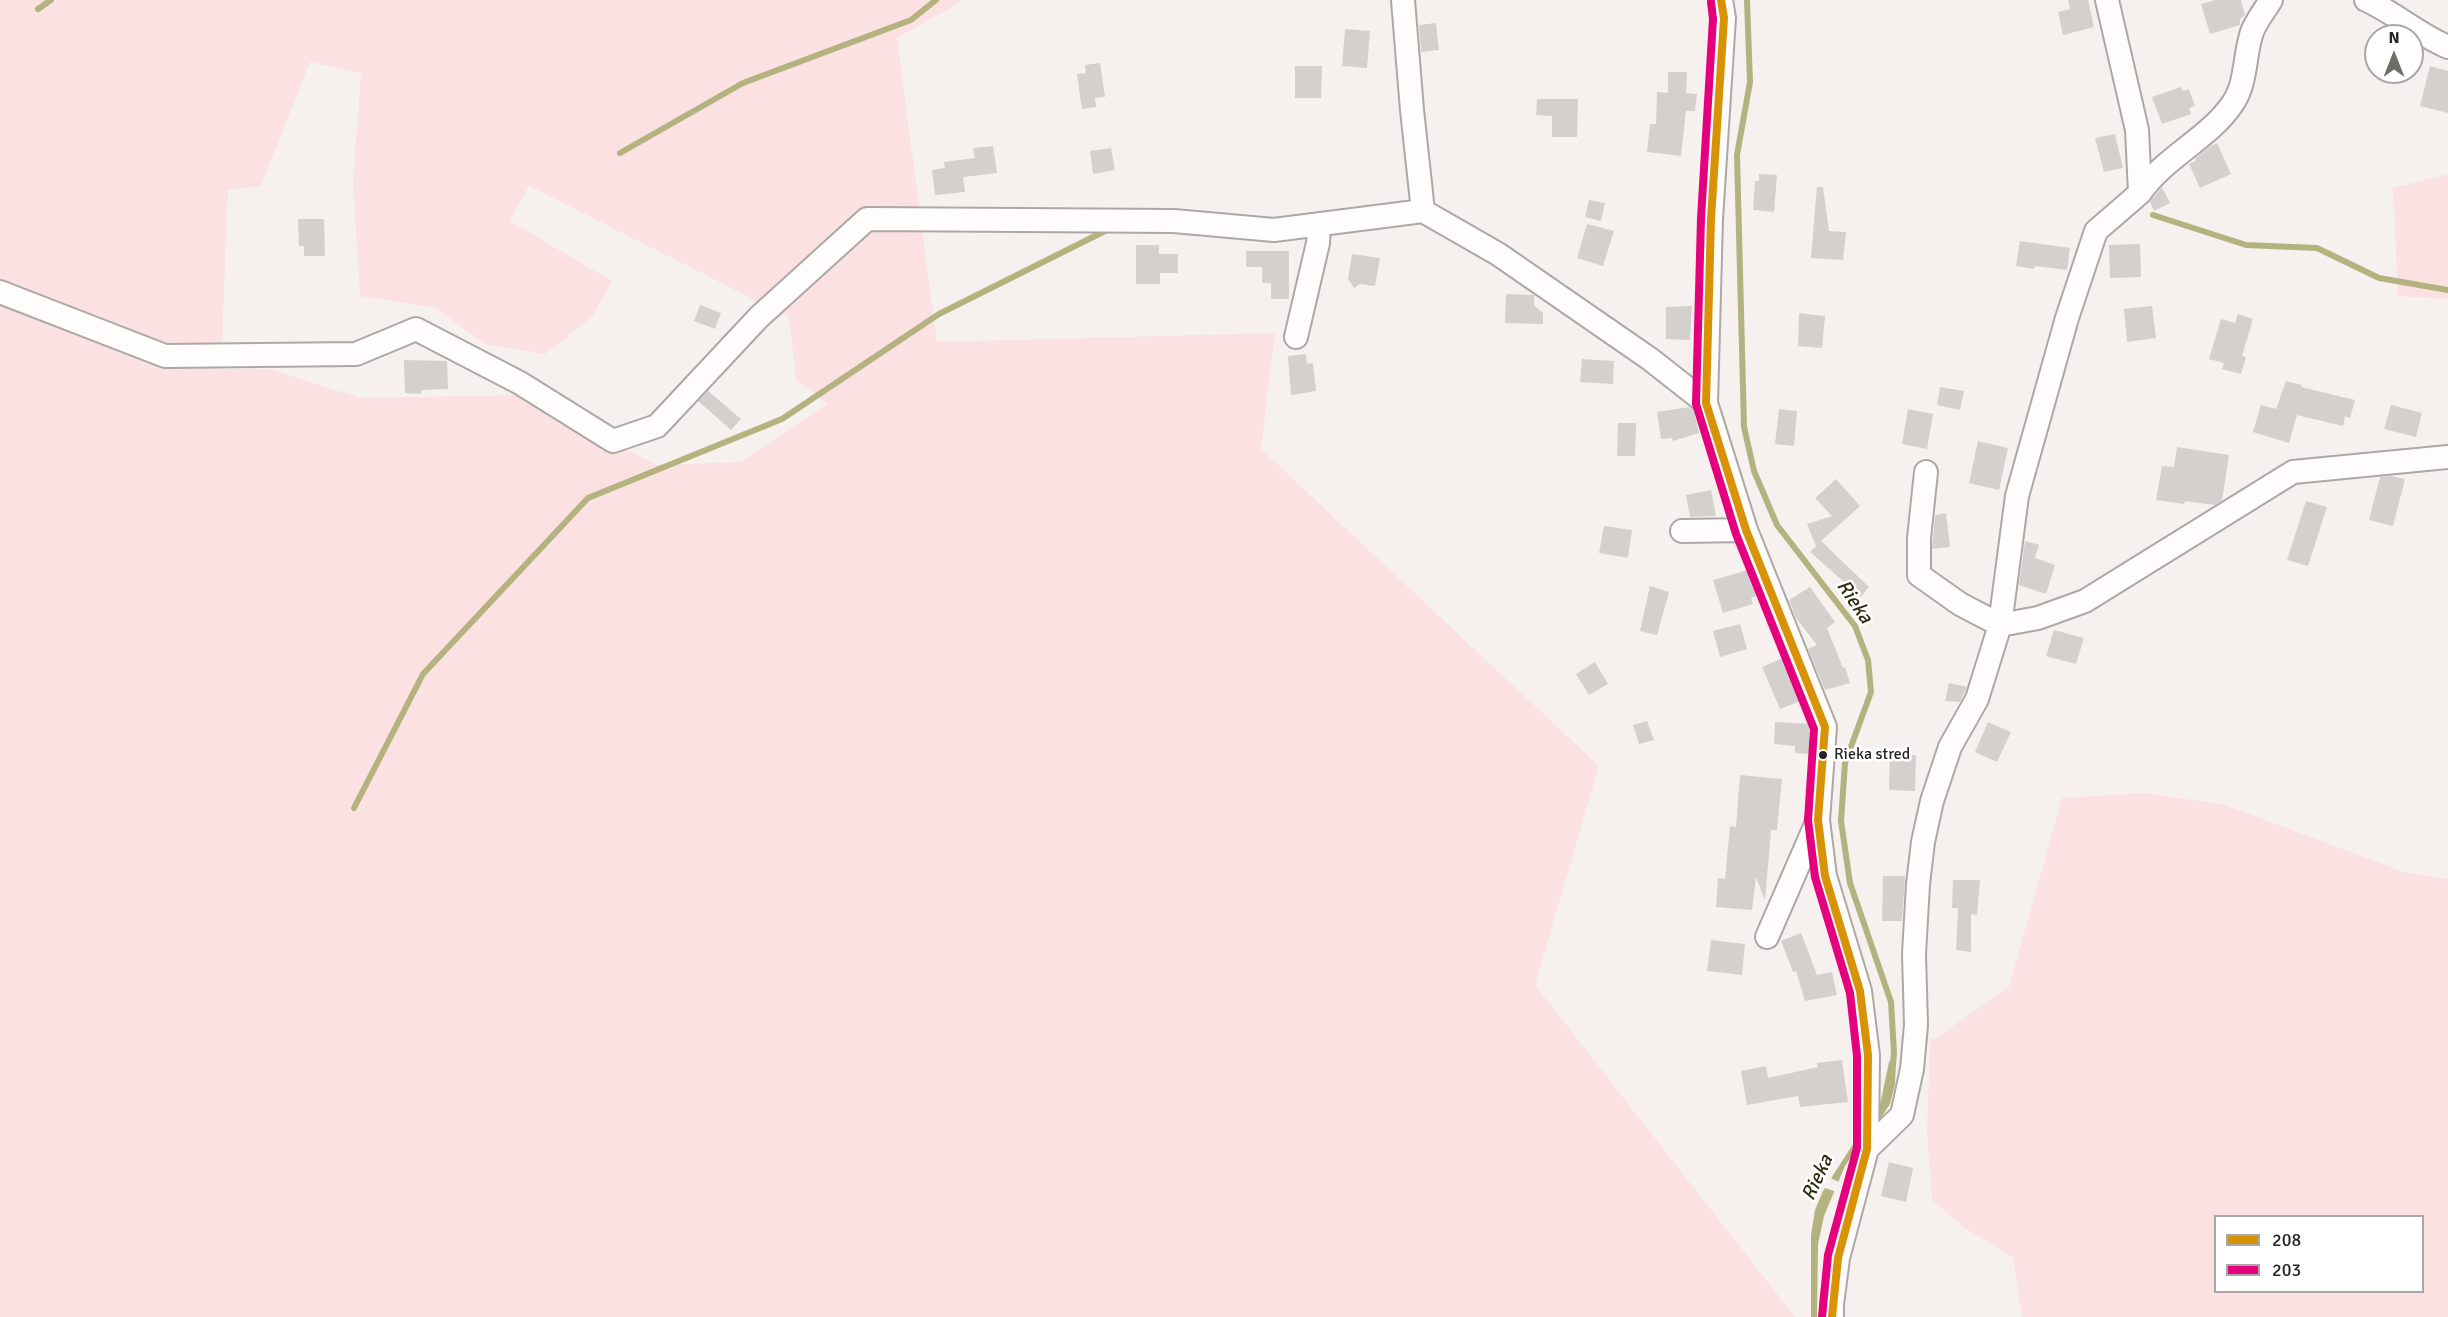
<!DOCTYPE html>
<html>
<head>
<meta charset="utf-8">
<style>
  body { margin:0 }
  #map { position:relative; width:2448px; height:1317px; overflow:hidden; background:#f6f1ee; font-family:Signika,sans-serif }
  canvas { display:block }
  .legend { position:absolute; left:2214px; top:1215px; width:210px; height:78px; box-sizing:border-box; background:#fff; border:2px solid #a9a7a7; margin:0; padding:8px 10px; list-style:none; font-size:18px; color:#272422 }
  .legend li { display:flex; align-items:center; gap:12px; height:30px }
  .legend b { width:30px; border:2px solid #a9a7a7 }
  .north { position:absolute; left:2364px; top:24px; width:60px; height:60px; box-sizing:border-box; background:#fff; border:2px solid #a9a7a7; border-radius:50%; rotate:0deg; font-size:16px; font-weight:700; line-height:24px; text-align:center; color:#272422 }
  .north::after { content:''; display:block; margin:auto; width:21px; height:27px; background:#6f6c69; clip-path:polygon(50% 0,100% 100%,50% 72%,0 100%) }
</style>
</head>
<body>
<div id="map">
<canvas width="2448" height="1317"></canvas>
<ul class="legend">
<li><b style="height:8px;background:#d89205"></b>208</li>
<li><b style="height:8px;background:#e5007d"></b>203</li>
</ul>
<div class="north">N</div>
</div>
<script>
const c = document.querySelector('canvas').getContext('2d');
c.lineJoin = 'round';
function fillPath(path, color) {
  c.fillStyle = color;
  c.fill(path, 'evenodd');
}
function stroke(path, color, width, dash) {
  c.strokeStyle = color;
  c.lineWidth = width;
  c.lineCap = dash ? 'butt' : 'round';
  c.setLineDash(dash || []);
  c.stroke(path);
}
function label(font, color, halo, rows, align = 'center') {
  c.font = font + ' Signika,sans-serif';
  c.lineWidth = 5;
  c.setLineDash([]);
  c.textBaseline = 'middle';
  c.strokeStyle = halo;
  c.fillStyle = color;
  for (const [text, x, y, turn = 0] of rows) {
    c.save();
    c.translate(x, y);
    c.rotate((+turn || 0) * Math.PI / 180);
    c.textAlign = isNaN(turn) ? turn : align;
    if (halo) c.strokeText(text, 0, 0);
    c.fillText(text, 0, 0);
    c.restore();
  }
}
fillPath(new Path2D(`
  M0,0H964L897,38L937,342L1275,333L1261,449L1599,766L1535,985L1795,1317H0ZM310,62L361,73L353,182L360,296L435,308L486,344L545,354L592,317L612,281L510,221L529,186L789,317L796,379L827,404L741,462L657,465L519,395L361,398L269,369H221L228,190L261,186Z
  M2448,174V299L2398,296L2393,188Z
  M2146,793L2225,805L2404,872L2448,879V1317H2022L2013,1258L1965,1228L1932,1200L1927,1132L1930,1042L2009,987L2062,798ZM2216,1216H2422V1292H2216Z`), '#fbe1e2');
fillPath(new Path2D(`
  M1894,1056L1896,1063L1895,1084L1890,1104L1879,1121L1867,1132L1845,1166L1824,1216L1818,1244L1817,1317H1811V1235L1815,1210L1823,1191L1855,1141L1856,1127L1880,1105L1889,1062Z`), '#b4b37f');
fillPath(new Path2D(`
  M1828,1177L1841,1183L1837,1192L1822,1187Z`), '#f6f1ee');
stroke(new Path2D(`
  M1747,0L1750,82L1737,155L1744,427L1754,471L1777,525L1855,626L1868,660L1871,692L1845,763L1841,821L1850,883L1891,1002L1894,1053L1893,1065
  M38,9L51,0
  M620,153L743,83L911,20L936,0
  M2153,215L2246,245L2317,248L2379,278L2448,290
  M354,808L423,674L588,498L782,419L939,314L1109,229`), '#b4b37f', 6);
fillPath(new Path2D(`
  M2068,0H2088L2094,27L2063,35L2058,12L2070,9Z
  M2215,0H2241L2245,15L2240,19V25L2210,34L2201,4Z
  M1436,23L1439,50L1421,52L1419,25Z
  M1345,29L1370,31L1367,68L1342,66Z
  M1100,63L1105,97L1095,98L1096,107L1082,109L1077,74L1086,73L1085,65Z
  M1295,66H1322L1321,98H1295Z
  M2430,66L2448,71V113L2420,106Z
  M1668,72H1687L1686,93L1697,94L1695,111H1686L1681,156L1647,152L1650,124H1656L1657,92L1668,93Z
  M2181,87L2183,91L2189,89L2195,106L2189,108L2191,114L2162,124L2152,97Z
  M1537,99H1578L1577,137H1552V116L1536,115Z
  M2115,134L2123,168L2104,172L2095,138Z
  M2217,143L2231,174L2200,188L2189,164L2196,161L2195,159L2209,147Z
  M993,146L997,173L963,177L965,192L935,195L932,170L945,168L944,162L975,158L973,148Z
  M1111,148L1115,170L1093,174L1090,151Z
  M1759,174L1777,175L1774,212L1753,210L1755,181H1759Z
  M1817,187H1823L1829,231L1846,232L1843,260L1811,258Z
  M2162,187L2170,203L2154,211L2150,202Z
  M1589,200L1605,203L1601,221L1585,217Z
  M298,219H324L325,256H304V246H299Z
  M1587,224L1614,231L1603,266L1577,258Z
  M2020,241L2070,248L2067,270L2035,266L2034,269L2016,266Z
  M2140,244L2141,277L2110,278L2109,245Z
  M1136,245H1159V254H1178V273H1160V284H1136Z
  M1246,251H1289V299H1271V283H1262V267H1246Z
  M1352,254L1380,258L1375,286L1360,284L1354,288L1348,279Z
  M1506,294L1534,295V305L1543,313V324L1505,323Z
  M700,305L721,313L715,329L694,321Z
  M1692,306L1690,340L1666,339V307Z
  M2152,306L2156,338L2127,342L2124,309Z
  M1799,313L1825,316L1822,348L1798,346Z
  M2238,314L2253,319L2242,356L2246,357L2241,374L2222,369L2224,363L2209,359L2221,319L2235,323Z
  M1306,354L1307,364L1313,363L1316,391L1291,395L1288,356Z
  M1582,359L1614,361L1613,384L1580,382Z
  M404,360L447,361L448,389L422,390L421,394L405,393Z
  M2286,381L2302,385L2301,387L2355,400L2350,418L2345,416L2343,426L2297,415L2289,443L2253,432L2261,405L2276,409Z
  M1940,387L1964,391L1960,410L1937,405Z
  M708,391L741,419L731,430L698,401Z
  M2391,405L2422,413L2416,437L2384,429Z
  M1690,407L1694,411L1699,433L1673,441L1672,438L1661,439L1657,412Z
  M1779,409L1797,411L1794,446L1775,444Z
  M1908,409L1933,414L1927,449L1902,444Z
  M1618,423H1636L1635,456H1617Z
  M1978,441L2008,448L1999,490L1969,483Z
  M2177,447L2229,455L2222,500L2215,505L2185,501L2184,504L2156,500L2162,466L2174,467Z
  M2391,476L2405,479L2393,526L2369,520L2380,477Z
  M1836,479L1860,506L1821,541L1869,587L1861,597L1810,552L1816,546L1807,524L1832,516L1815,498Z
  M1711,490L1716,516L1690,517L1686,495Z
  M2306,501L2327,507L2308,566L2287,560Z
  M1946,513L1950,547L1932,549L1935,515Z
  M1604,526L1632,530L1628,558L1599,553Z
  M2025,541L2039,545L2035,558L2055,565L2046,594L2019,585Z
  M1748,570L1757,596L1751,598L1753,604L1723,613L1713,580Z
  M1650,586L1669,592L1657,635L1640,631Z
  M1810,587L1835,622L1827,628L1843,668L1845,667L1850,683L1825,690L1808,649L1817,645L1796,618L1789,600Z
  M1740,624L1747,649L1720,657L1713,631Z
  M2054,630L2084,638L2076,664L2046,656Z
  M1783,658L1800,701L1780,709L1762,667Z
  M1595,662L1608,684L1589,695L1576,674Z
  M1949,683L1967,687L1960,702L1945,701Z
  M1647,721L1654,740L1639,744L1633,725Z
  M1775,722L1809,724V754L1795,753V746L1774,744Z
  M1988,722L2011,732L1997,762L1975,752Z
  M1890,755H1916L1915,791L1889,790Z
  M1740,775L1782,779L1777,830H1771L1765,900L1756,877L1752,910L1716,907L1718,878L1725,879L1730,826L1736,827Z
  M1883,876H1905L1902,921H1882Z
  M1953,880H1980L1977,915L1971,914V952L1956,950L1958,908H1952Z
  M1801,933L1817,975L1832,972L1837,995L1805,1001L1796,971L1793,972L1781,941Z
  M1711,940L1745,944L1742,975L1707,971Z
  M1842,1060L1848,1102L1800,1107L1798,1096L1747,1105L1741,1071L1766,1066L1768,1078L1818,1067L1817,1063Z
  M1889,1162L1913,1168L1906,1202L1881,1196Z`), '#d3d0cd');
const minor = new Path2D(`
  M1403,0L1412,110L1423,211
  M1721,0L1724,18L1711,219L1706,403L1746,530L1825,727L1818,820L1825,876L1860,991L1868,1055L1867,1149L1838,1258L1832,1304V1317
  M2366,0C2395,13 2419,35 2448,47
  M2140,193C2164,157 2209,139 2233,103C2247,82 2244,55 2252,32C2256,21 2265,10 2271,0
  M0,292L165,356L356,354L416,329L520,383L613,441L657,426L759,317L867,219L1174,221L1274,230L1423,211L1498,254L1650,359L1706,403
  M1296,337L1318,243L1319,224
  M1926,472L1919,538V575L1960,604L2000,625L2038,618L2085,601L2293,472L2448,457
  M1682,531L1746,530
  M1767,937L1817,822
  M1867,1149L1902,1115L1912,1069L1916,1025L1914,954L1918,884L1923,842L1932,801L1950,747L1977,699L2000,625L2017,496L2067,318L2096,231L2140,193L2137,130L2107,0`);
stroke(minor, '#aca8a6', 26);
stroke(minor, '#fefdfc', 22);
stroke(new Path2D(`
  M1721,0L1724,18L1711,219L1706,403L1746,530L1825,727L1818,820L1825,876L1860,991L1868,1055L1867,1149L1838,1258L1832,1317`), '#d89205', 8);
stroke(new Path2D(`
  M1711,2L1713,19L1701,218L1696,404L1736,534L1814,729L1808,820L1815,877L1850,993L1857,1056V1148L1828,1255L1822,1317`), '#e5007d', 8);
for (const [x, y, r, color] of [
  [1823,755,5,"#272422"]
]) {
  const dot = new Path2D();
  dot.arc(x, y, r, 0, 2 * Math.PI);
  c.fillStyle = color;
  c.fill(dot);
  stroke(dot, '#fff', 2);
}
label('16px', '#272422', '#fff', [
  ["Rieka stred",1834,755]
], 'left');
label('italic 20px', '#2c2c0c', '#fff', [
  ["Rieka",1854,602,56],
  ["Rieka",1818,1178,-65]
]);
</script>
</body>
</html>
